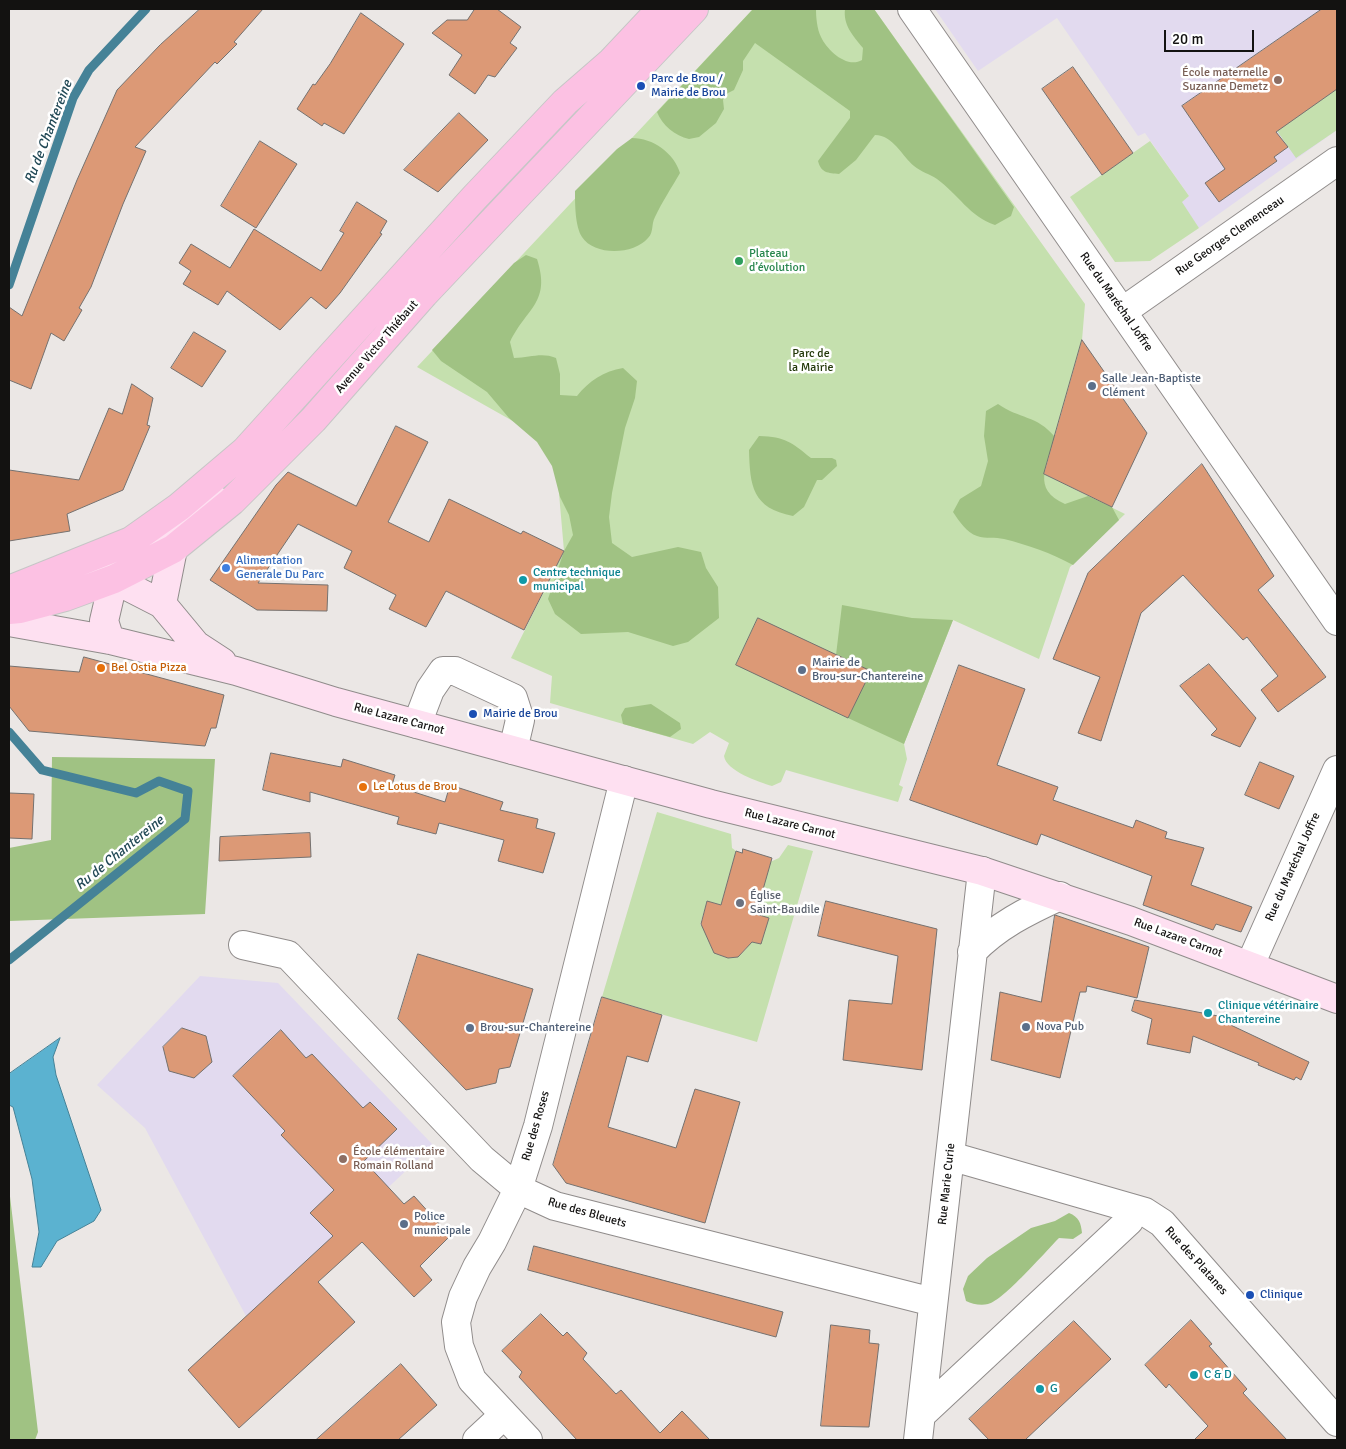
<!DOCTYPE html>
<html>
<head>
<meta charset="utf-8">
<style>
  body { margin:0 }
  #map { position:relative; width:1346px; height:1449px; overflow:hidden; background:#ebe7e5; font-family:Signika,sans-serif }
  canvas { display:block }
  .frame { position:absolute; inset:0; border:10px solid #131211; pointer-events:none }
  .scale { position:absolute; left:1164px; top:30px; width:90px; height:22px; box-sizing:border-box; border:2px solid #131211; border-top:0; padding-left:6px; font-size:15px; line-height:18px; white-space:nowrap; color:#131211; -webkit-text-stroke:4px #fff; paint-order:stroke }
</style>
</head>
<body>
<div id="map">
<canvas width="1346" height="1449"></canvas>
<div class="frame"></div>
<div class="scale">20 m</div>
</div>
<script>
const c = document.querySelector('canvas').getContext('2d');
c.lineJoin = 'round';
function fillPath(path, color) {
  c.fillStyle = color;
  c.fill(path, 'evenodd');
}
function stroke(path, color, width, dash) {
  c.strokeStyle = color;
  c.lineWidth = width;
  c.lineCap = dash ? 'butt' : 'round';
  c.setLineDash(dash || []);
  c.stroke(path);
}
function label(font, color, halo, rows, align = 'center') {
  c.font = font + ' Signika,sans-serif';
  c.lineWidth = 5;
  c.setLineDash([]);
  c.textBaseline = 'middle';
  c.strokeStyle = halo;
  c.fillStyle = color;
  for (const [text, x, y, turn = 0] of rows) {
    c.save();
    c.translate(x, y);
    c.rotate((+turn || 0) * Math.PI / 180);
    c.textAlign = isNaN(turn) ? turn : align;
    if (halo) c.strokeText(text, 0, 0);
    c.fillText(text, 0, 0);
    c.restore();
  }
}
fillPath(new Path2D(`
  M935,9H1337V130L1199,228L1181,202L1189,196L1145,133L1138,136L1057,18L978,71Z
  M200,976L278,983L433,1145L335,1238L319,1249L246,1316L145,1128L97,1085Z`), '#e2daef');
fillPath(new Path2D(`
  M753,9H874L1085,304L1082,340L1044,474L1125,514L1070,567L1039,659L953,620L904,744L907,759L899,785L903,787L898,802L786,770L781,782L772,786C759,782 726,771 724,756L729,743L710,732L693,744L550,703L552,676L511,658L564,551L558,482L573,455L417,367Z
  M1337,89V130L1296,158L1277,131Z
  M1150,141L1189,196L1182,202L1199,228L1150,261L1115,262L1070,197Z
  M657,812L731,834L732,848L736,851L721,905L707,901L700,925L713,929L709,942L714,953L728,958L738,957L746,949L748,941L761,944L769,918L756,914L770,862L779,858L788,845L813,851L757,1042L602,997Z`), '#c5e0ae');
fillPath(new Path2D(`
  M753,9H816C816,17 817,29 821,37C827,50 847,69 862,60L863,48C853,36 843,25 845,9H874L1014,207L1011,216L995,225C970,217 958,194 937,179C930,174 921,172 914,166C902,156 893,135 875,135L856,160L839,174C828,173 821,173 818,161L850,118V111L755,43L743,61V70L734,90L726,94L723,100L724,109L716,123L699,137L689,139C675,136 662,125 657,112Z
  M632,138C653,138 674,153 680,173C672,187 662,202 655,217C651,224 654,232 648,238C634,255 594,256 582,237C575,226 575,204 575,191L617,149Z
  M526,255L537,259C551,303 527,307 510,342L514,358C530,358 541,352 556,358L560,374V395L577,396C589,381 604,371 623,368L637,381L635,398L625,428L612,493L609,517L612,543L632,557L678,547L701,552L706,568L718,587L719,618L688,642L673,646L628,632L581,634L555,614L548,599L564,551L573,535L569,515L560,497L552,466L537,442L509,418L487,392L441,361L432,350L514,263Z
  M998,404C1019,419 1037,415 1055,437C1047,466 1031,489 1065,504L1088,496L1112,507L1119,520L1073,565C1051,553 1028,545 1004,539C995,537 986,539 977,536C967,533 959,521 953,512L960,499L981,486L988,461L984,436L986,411Z
  M759,436C786,437 791,442 811,458H832L836,460L837,466L822,480H817L804,507L793,516C752,508 750,486 749,450Z
  M842,605L912,618L953,620L904,744L848,718L871,671L836,655Z
  M651,704L680,723L681,729L670,737L623,724L621,715L625,708Z
  M52,757L215,759L205,914L9,921V848L51,840Z
  M9,1188L38,1432L35,1440H9Z
  M1069,1213C1079,1217 1081,1223 1082,1233L1073,1239L1059,1238C1046,1251 1003,1301 988,1304C981,1306 972,1304 966,1301L963,1289L968,1276L987,1258L1031,1228L1055,1221Z`), '#a0c283');
const water = new Path2D(`
  M60,1038L53,1057L56,1075L101,1210L94,1221L57,1241L41,1267H32L39,1232L32,1179L13,1107L9,1105V1074Z`);
fillPath(water, '#5bb2d0');
stroke(water, '#458297', 1);
stroke(new Path2D(`
  M9,285L73,98L89,70L146,9
  M9,732L42,770L136,793L159,781L188,791L185,819L9,960`), '#458297', 9);
const building = new Path2D(`
  M200,9H263L234,42L237,44L217,64L215,62L135,147L146,151L123,204L91,287L79,308L82,310L64,341L51,333L31,389L9,380V307L22,316L77,180L117,90L160,45Z
  M475,9H497L521,27L510,43L517,48L495,77L488,75L475,94L449,75L462,55L432,33L447,20H467Z
  M1322,9H1337V89L1276,132L1288,147L1274,157L1277,161L1219,202L1205,183L1225,169L1182,106Z
  M361,13L404,44L344,134L324,123L322,126L297,109L313,84L315,85L330,64Z
  M1073,67L1133,153L1102,175L1042,89Z
  M459,113L488,140L438,192L404,170Z
  M260,141L297,164L256,228L221,206Z
  M357,202L387,221L380,233L382,234L340,293L326,309L311,297L280,330L227,291L218,305L183,284L191,271L179,263L191,244L230,268L254,229L321,271L344,233L340,231Z
  M194,332L226,351L202,387L171,368Z
  M1082,340L1147,433L1112,507L1044,474Z
  M132,384L153,398L147,425L150,426L123,490L67,514L70,531L9,541V470L79,480L109,408L122,414Z
  M396,426L428,442L388,522L429,542L449,499L521,534L523,531L564,551L524,630L446,591L426,627L389,609L396,595L344,568L352,551L298,524L258,583L328,585L327,611L257,610L210,580L276,485L288,472L356,506Z
  M1202,464L1274,576L1258,590L1326,677L1278,712L1261,690L1278,676L1247,637L1243,640L1183,575L1141,613L1101,741L1078,733L1100,677L1053,659L1088,573Z
  M758,618L871,671L848,718L736,665Z
  M84,657L224,695L216,728H211L205,746L29,731L9,706V666L79,672Z
  M1209,664L1256,718L1240,747L1211,735L1217,729L1180,686Z
  M959,665L1025,689L997,765L1058,787L1053,800L1133,828L1136,820L1167,832L1165,838L1204,848L1191,885L1252,907L1241,932L1216,924L1213,930L1143,905L1152,876L1041,834L1037,845L910,800Z
  M271,753L341,767L343,759L395,775L392,785L445,802L450,785L503,802L500,810L538,819L536,828L555,833L543,873L498,861L504,840L439,823L436,834L397,824L399,817L310,792V802L263,790Z
  M1260,762L1294,776L1279,809L1245,795Z
  M9,793L34,794L32,839L9,838Z
  M310,833L311,857L219,861L220,837Z
  M743,849L772,858L756,914L769,918L761,944L752,942L738,957L728,958L714,953L701,924L707,901L721,905L736,851L742,853Z
  M826,901L937,929L922,1070L843,1060L849,1000L892,1004L898,956L818,936Z
  M1055,915L1149,947L1137,998L1087,986L1086,992H1080L1060,1078L991,1060L1000,992L1041,1002Z
  M418,954L533,989L510,1067L499,1069L496,1083L466,1090L398,1019Z
  M602,997L662,1015L648,1062L627,1056L608,1127L676,1148L695,1089L740,1102L705,1223L566,1183L553,1165Z
  M1135,1000L1218,1016V1019L1309,1062L1301,1080L1296,1077L1294,1080L1258,1065L1259,1063L1193,1036L1190,1053L1147,1044L1152,1019L1132,1011Z
  M182,1028L206,1036L212,1062L194,1078L169,1071L163,1047Z
  M281,1030L306,1058L312,1054L363,1108L370,1102L397,1129L364,1161L404,1204L414,1196L450,1236L420,1266L432,1280L414,1297L362,1242L318,1282L355,1322L239,1428L188,1370L333,1236L310,1213L334,1190L281,1135L285,1131L233,1076Z
  M534,1246L783,1312L776,1337L528,1270Z
  M541,1314L563,1336L567,1332L587,1353L583,1359L616,1394L621,1390L660,1433L682,1411L710,1440H577L519,1377L522,1372L502,1351Z
  M1191,1320L1212,1344L1209,1346L1247,1389L1243,1393L1287,1440H1194L1208,1426L1169,1384L1166,1388L1145,1365Z
  M1074,1321L1111,1359L1025,1440H989L969,1419Z
  M831,1325L870,1330L869,1343L879,1344L869,1427L821,1426Z
  M401,1364L437,1405L398,1440H316Z`);
fillPath(building, '#dc9976');
stroke(building, '#74716f', 1);
const street = new Path2D(`
  M912,9L1337,621
  M1123,311L1337,161
  M417,724L430,690L443,671H455L513,698L520,720L513,750
  M243,945L288,955L482,1159L518,1189L555,1206L933,1302
  M972,952C997,926 1027,911 1060,896
  M1250,965L1337,770
  M950,1156L1145,1212L1162,1223L1337,1422
  M921,1415L1129,1221
  M477,1440L504,1415
  M528,1440L472,1380L459,1346L456,1322L463,1297L477,1267L492,1242L518,1189L538,1126L624,780
  M918,1440L982,871`);
const secondary = new Path2D(`
  M80,562L162,604L196,645L222,662
  M162,604L173,549
  M9,622L110,640L236,671L336,702L711,804L982,871L1131,921L1337,999
  M110,640L104,621L118,561L158,541L214,499`);
const primary = new Path2D(`
  M9,590L131,541L179,507L245,451L474,198L565,102L611,62L661,9
  M9,610L20,609L65,597L114,579L173,549L232,501L313,420L424,294L694,9`);
stroke(street, '#908c8b', 30);
stroke(secondary, '#908c8b', 30);
stroke(primary, '#c6c6c6', 30);
stroke(street, '#fff', 28);
stroke(secondary, '#fee0f1', 28);
stroke(primary, '#fcc1e3', 28);
for (const [x, y, r, color] of [
  [1278,80,5,"#8d6e63"],
  [641,86,5,"#1a4fb4"],
  [739,261,5,"#2e9e5b"],
  [1092,386,5,"#5c6f8a"],
  [226,568,5,"#3f7fe0"],
  [523,580,5,"#0f9aa8"],
  [101,668,5,"#e8710a"],
  [802,670,5,"#5c6f8a"],
  [473,714,5,"#1a4fb4"],
  [363,787,5,"#e8710a"],
  [740,903,5,"#6b7280"],
  [1208,1013,5,"#0f9aa8"],
  [1026,1027,5,"#5c6f8a"],
  [470,1028,5,"#5c6f8a"],
  [343,1159,5,"#8d6e63"],
  [404,1224,5,"#5c6f8a"],
  [1250,1295,5,"#1a4fb4"],
  [1194,1375,5,"#0f9aa8"],
  [1040,1389,5,"#0f9aa8"]
]) {
  const dot = new Path2D();
  dot.arc(x, y, r, 0, 2 * Math.PI);
  c.fillStyle = color;
  c.fill(dot);
  stroke(dot, '#fff', 2);
}
label('12px', '#785e54', '#fff', [
  ["École maternelle",1268,73],
  ["Suzanne Demetz",1268,87],
  ["École élémentaire",353,1152,"left"],
  ["Romain Rolland",353,1166,"left"]
], 'right');
label('12px', '#164399', '#fff', [
  ["Parc de Brou /",651,79],
  ["Mairie de Brou",651,93],
  ["Mairie de Brou",483,714],
  ["Clinique",1260,1295]
], 'left');
label('12px', '#131211', '#fff', [
  ["Rue Georges Clemenceau",1230,236,-35],
  ["Rue du Maréchal Joffre",1116,302,55],
  ["Avenue Victor Thiébaut",377,347,-49],
  ["Rue Lazare Carnot",399,719,15],
  ["Rue Lazare Carnot",790,824,14],
  ["Rue du Maréchal Joffre",1293,867,-66],
  ["Rue Lazare Carnot",1178,938,20],
  ["Rue des Roses",536,1126,-74],
  ["Rue Marie Curie",947,1184,-84],
  ["Rue des Bleuets",587,1213,16],
  ["Rue des Platanes",1196,1261,48]
]);
label('12px', '#27864d', '#fff', [
  ["Plateau",749,254],
  ["d’évolution",749,268]
], 'left');
label('12px', '#23380a', '#fff', [
  ["Parc de",811,354],
  ["la Mairie",811,368]
]);
label('12px', '#4e5e75', '#fff', [
  ["Salle Jean-Baptiste",1102,379],
  ["Clément",1102,393],
  ["Mairie de",812,663],
  ["Brou-sur-Chantereine",812,677],
  ["Nova Pub",1036,1027],
  ["Brou-sur-Chantereine",480,1028],
  ["Police",414,1217],
  ["municipale",414,1231]
], 'left');
label('12px', '#366cbe', '#fff', [
  ["Alimentation",236,561],
  ["Generale Du Parc",236,575]
], 'left');
label('12px', '#0d838f', '#fff', [
  ["Centre technique",533,573],
  ["municipal",533,587],
  ["Clinique vétérinaire",1218,1006],
  ["Chantereine",1218,1020],
  ["C & D",1204,1375],
  ["G",1050,1389]
], 'left');
label('12px', '#c56008', '#fff', [
  ["Bel Ostia Pizza",111,668],
  ["Le Lotus de Brou",373,787]
], 'left');
label('12px', '#5b616d', '#fff', [
  ["Église",750,896],
  ["Saint-Baudile",750,910]
], 'left');
label('italic 14px', '#224956', '#fff', [
  ["Ru de Chantereine",49,132,-69],
  ["Ru de Chantereine",120,853,-39]
]);
</script>
</body>
</html>
